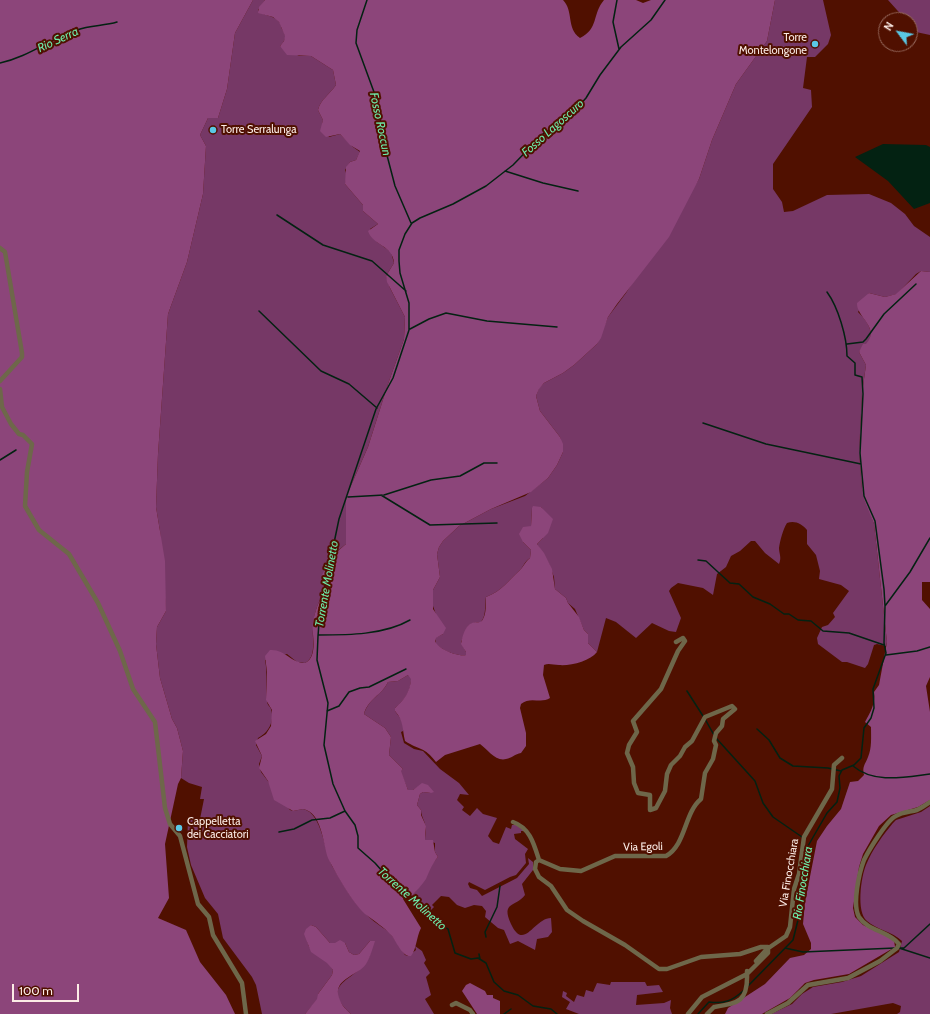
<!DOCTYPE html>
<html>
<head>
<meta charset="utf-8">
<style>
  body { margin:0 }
  #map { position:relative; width:930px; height:1014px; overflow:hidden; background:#501000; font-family:Cabin,sans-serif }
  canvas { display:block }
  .north { position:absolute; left:878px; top:12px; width:40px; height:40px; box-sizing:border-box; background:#501000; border:1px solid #95685c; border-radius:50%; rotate:302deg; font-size:11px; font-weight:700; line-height:16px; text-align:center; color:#fcece6 }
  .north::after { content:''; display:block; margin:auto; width:14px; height:18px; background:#5ac8e5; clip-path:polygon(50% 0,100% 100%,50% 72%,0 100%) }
  .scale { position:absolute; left:12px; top:984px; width:67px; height:18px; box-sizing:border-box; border:2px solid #fcece6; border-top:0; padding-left:5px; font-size:12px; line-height:14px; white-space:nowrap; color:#fcece6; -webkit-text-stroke:3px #501000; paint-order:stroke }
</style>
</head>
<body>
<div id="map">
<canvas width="930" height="1014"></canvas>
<div class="north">N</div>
<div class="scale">100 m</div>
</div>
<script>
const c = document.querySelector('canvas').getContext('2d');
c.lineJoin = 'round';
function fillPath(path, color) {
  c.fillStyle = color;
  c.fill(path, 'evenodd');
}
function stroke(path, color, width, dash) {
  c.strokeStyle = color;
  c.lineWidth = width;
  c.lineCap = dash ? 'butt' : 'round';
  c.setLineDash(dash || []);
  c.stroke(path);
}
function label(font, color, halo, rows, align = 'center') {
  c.font = font + ' Cabin,sans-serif';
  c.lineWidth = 4;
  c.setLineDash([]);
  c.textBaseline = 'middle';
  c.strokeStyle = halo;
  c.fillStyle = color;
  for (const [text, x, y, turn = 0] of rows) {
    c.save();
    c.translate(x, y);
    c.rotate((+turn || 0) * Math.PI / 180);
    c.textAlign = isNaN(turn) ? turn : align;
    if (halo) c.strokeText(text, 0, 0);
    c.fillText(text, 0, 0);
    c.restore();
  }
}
fillPath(new Path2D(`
  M253,0H265L258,10C263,17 274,14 280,23C281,25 281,27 282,29C287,36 286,40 280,46L299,56H311L333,70L336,85C330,94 320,100 318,110L323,120L322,126L329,137L340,134L353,147L360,152L356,160L350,162L345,170L347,176L345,184L363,205V211L378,224L370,229L377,242L391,252L394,263L386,276L390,288L405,317L404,339L388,384L368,447L346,497V544L335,553L323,580L326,590C318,600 313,616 313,629C312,639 317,657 305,663L297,662L287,654L265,660C268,674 265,688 267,701C267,705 270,706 271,709C275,722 268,733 258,738L256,745L262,756L259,764L261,772L290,810L293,811L303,809C323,813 324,854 334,869C343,884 352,901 365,913C372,921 381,926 389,932C395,939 400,947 405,955L408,956L416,950L415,946L422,951L426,960L424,963L430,973L426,977L431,995L425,999L434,1014H351C309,976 379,981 370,941L359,954L354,955L349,952L345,943H330L316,927L311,925C299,956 321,949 333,970L332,975L318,994V999L305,1014H262L256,985L252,977L223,938L218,914L205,898L191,865L187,847L188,819H200L204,799H200L202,787L189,783L181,778L183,751L177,728L172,719L160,678L156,644L157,627L166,611L160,531L156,507L158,454L168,314L187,262L203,194L206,146L200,135L208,118H218L227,89L235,33Z
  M775,0H823L831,35L828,44L815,57H807L803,88L811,90L812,107L773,164V189L782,202L784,212L793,211L827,195L869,194L891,203L905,214L914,226L930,237V272L921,271L916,274L897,294L885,297L869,293L858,312C864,318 874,329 870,340C868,344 862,348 859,352L866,365L862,393L859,453L862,489L874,524L887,642L886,646L877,644L874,645L868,664L865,668L847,662H842L818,644L817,638L822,627L828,625L835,617L833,613L849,591L841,585L819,579L820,571L816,555L807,544V530C802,524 795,520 787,523C783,529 780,541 779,548C779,554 782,557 779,564L765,553L755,541H751L740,551L731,556L726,567L717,574L713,595L703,588L678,583L671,588L669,591L681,618L676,632L669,631L652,623L636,638L616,622L606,618L597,652L588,643V634L584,630L575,609L568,603L566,598L555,589L554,577L549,564L537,544L543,538V510L541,507L532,508L531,526L523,542L531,550L530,558C524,562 524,566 520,570C509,580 502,591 486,597C484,606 487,614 481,622C464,623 468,629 461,642L466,652V655C458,657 442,650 436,644L435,638L443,634L433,606V590L440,577L437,554L439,547L443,541L459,526L491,509L525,496L548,478L557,465L563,452L560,437L540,411L536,396L539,388L544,383L563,373L574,365L597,344L608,317L626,293L699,179L712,140L736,84L767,41Z
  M888,0H930V35L916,32L910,25V20H906Z
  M408,675L411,676C412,690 405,700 395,708V711L403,722V731L401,732L404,743L414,749L423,751L440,769L459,783L469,795L460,794L457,800L464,807L462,810L470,816L477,808L483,814L497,818L488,836L493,842L499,844L506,827L511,829L512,825H518L525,831H521V833L514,834L515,839L528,849L525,854L526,863L516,875L510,877L485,890L469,882L468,884L470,888L477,890L482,896L517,878L529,864L528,858L533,862V870L522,884L525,895C515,908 501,901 511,924C524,952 534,918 551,918L552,932L548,937L537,939L535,950L518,941L510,944L504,930L498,928L485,917L486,911L482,906L474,905L465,908L457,905L449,897L441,896L432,905L434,907L431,910L429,908L426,912L412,896L425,879L432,864L438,857L435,852V843L425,840C425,836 426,833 426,830C426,822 421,817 421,810L417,805L420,794L423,792L431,793L423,784L413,790H408L400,771L403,769L389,755L391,737L385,728L364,714C369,698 382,695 388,682L398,681Z
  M930,806V1014H897L900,1012L901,1006L893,1003L831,1014H771L792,1004L802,994L813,987L842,982L861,976L899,952L902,941C892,931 877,930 867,921C856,912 861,877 866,865C872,850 883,835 893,823L896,820L921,812Z
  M611,982H645L647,986L659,985L663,992L637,995L636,1005L664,1003L671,1000L670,1008L672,1014H579L566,1009L570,1002L562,997L563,991L567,993L566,996L574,1002L577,995L584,997L586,990L593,992L597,983L610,985Z`), '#763866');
fillPath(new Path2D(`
  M0,0H253L235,33L227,89L218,118H208L200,135L206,146L203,194L187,262L168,314L158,454L156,507L165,561L166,611L157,627L156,644L160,678L172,719L177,728L183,751L181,778L178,784L165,844L169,898L158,918L186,930L200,962L226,995L235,1014H0Z
  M265,0H563C574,11 566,28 580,38C599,29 592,14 604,0H636L643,3L651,0H775L767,41L736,84L712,140L699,179L669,237L617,304L608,317L601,338L597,344L574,365L563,373L544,383L539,389L536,396L540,411L560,437L563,444V452L557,465L548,478L531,492L491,509L459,526L443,541L439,547L437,554L440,577L433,590V609L446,628L443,634L436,638L435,641C438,649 458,657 466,655V652L461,644C462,638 465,625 472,623C476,621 481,624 483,619C487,612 485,605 486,597C502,591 509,580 520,570C524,566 525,562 530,558L531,550L523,542L519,534L523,527L531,526L532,508L533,506L541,507L553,519L548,533L537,544L544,553L552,569L555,589L566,598L568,603L579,617L584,630L588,634V643L597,652C590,661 571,666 559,665C553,665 549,663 544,665L543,675L550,698C541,704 530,696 521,704L520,708L526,733V746L521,753C515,754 512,758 506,759C496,762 487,749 480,744L445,755L436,762C424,746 420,751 405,741C402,729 404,721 395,711V708C404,700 410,692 411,679L408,675L398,681L388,682C382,695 368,699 364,714L385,728L391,737L389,755L403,769L401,771L408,790H413L422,783L428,785L434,792L431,793L423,792L420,794L417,805L421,810V815L426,826L425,840H433L435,852L438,857C432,864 430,870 426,879C422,885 416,891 412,896L406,891L403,899L421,928C416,938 417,948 411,956C402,957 397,942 391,935C384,927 374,921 365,914C352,902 336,874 328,858C323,844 322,812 303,809L293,811L274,800L268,781L259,768L262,756L255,741L266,734L271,726L272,710L266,700L267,672L265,656L270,650C285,649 291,663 305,663C319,656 311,634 313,622C315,611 319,599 326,590L322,575L332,556L346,544V497L368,447L388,384L404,339L405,317L387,282L386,276L394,263C393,245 373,246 368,231L378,224L363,211V205L345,184L346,167L350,162L356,160L360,151L350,145L340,134L326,137L320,131L323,120L318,110C320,100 330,94 336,85L333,70L311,56L287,55L280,46L284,41L285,36L279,22L273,17L258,13L259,7Z
  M921,271L930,272V582H922V600L930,609V677L926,686L930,712V800L918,807L891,815L879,826L863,854L859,867L853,908L855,917L863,925L894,940L895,947L849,974L814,980L805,983L790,998L762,1014H725L728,1008L765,984L790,958L804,955L811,949V943L803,924L805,902L817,841L827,826L841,809L850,782L858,781L864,775C862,766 865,765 868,757C872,748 871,737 871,727L865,722C870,713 876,703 874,692L879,685L887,642L874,524L864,499L862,489L859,453L862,393L866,365L859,352L863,344H866C881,328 856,317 857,303L869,293L885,297L896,294Z
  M311,925L316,927L330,943H335L340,940L345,943L349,952L354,955L359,954L370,941H375C373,947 370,958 366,964C359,975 336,978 338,994C340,1003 344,1008 351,1014H305L317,999L318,994L332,975L333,970L327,963L311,952L304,934L306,929Z
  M470,983L485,991L487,995H493V998L500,1001V1014H477L462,991L466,985Z`), '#8c457a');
fillPath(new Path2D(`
  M883,144L926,145L930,147V203L914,209L888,181L855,157Z`), '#032212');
stroke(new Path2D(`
  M367,0L357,30L356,43L378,103L383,140L395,186L411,223
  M617,0L613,22L619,49
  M0,63C28,57 50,39 77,30C90,25 104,26 117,22
  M505,171L543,183L578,191
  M277,215L323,245L372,261L406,291
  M259,311L321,371L349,384L377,408
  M410,329L429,319L446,313L487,321L557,327
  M847,344L863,342L866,339L884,314L916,284
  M703,423L766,444L861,464
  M0,460L16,450
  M381,495L430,525L497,523
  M348,497L384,495L431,480L460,476L484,463H497
  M698,560L706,561L730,583L739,584L753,597L770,604L784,614H789L798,620L811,621L823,631L849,633L884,645
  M885,606L910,572L930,538
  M318,635C348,635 384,635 410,620
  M886,655L917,651L930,647
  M687,691L703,716
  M327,711L339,706L349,692L360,688L369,687L406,669
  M705,719L714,735
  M757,729L769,740L780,758L793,766L828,768L841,771
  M716,738L755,781L763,803L773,817L802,837
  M853,766C874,784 905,777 930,774
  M279,832L294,829L312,820L330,818L345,811
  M486,937L485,932L497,907L500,886
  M785,948L803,952L895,948
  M899,948H904L930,924
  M899,948L930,958
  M479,954L480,959
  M747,987L793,940L798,920L800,899L806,882L808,846L827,813L837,802L840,788L839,776L842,770L854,765L861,758L864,728L871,718L874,708L873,689L886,653L884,643L885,606L884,589L875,521L864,496L860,453L863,394L862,377L855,375V363L847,356C847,337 838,307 827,292
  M504,1014L511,1009
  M557,1014L551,1009L533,1006L518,995L504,991L494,982L486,963L478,958L471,959L455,953L448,929L430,917L410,896L397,888L375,863L358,848V836L355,825L345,811L333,784L324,745L328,703L317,660L318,636L320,610L339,519L376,409L393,378L409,330V303L400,273L399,261V250L405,234L412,223L420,218L453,204L486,186L513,165L543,134L560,124L576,109L586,98L600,75L621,47L651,20L665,0
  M698,1014L709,1002C724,1004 732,1001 743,991`), '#032212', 1.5);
stroke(new Path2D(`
  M0,248L5,252L22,353V357L0,381
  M0,389L2,407L11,424L19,434L23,435L32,444L27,472L25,506L39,530L69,554L98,603L120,651L133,689L155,722L165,808L170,824L180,836L198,904L209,917L213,935L242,983L246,1014
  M676,642L683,638L685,641L678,651L661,689L633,721L637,732L629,745L627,753L633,767L634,783L638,793L650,795V810L656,808L665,791L667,774L671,765L680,756L685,747L692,741L705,717L732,706L735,709L723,719L722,726L716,733L714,741L716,745L713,759L705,773L701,799C684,813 686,845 666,856H615L581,871L560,869L539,860L536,862L535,869L539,877L551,886L567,910L583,921L625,945L659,969H667L701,957L740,954L761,947H768V953L747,974C748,1002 738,1003 714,1007L707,1014
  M513,822C530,828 534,844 539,860
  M770,947L786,936L790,927L794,889L799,874L804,837L832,789L834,765L842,758
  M756,961L767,949
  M452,1005L456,1003L470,1010L473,1014
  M688,1014L702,997L747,974V971
  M767,1014L788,1003L808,985L848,978L880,961L897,948L899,944C889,931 868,931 859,917C852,905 859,873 864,860C869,850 887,820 896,816C902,812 910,812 917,810C921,808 926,805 930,802`), '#6e674a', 4.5);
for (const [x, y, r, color] of [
  [815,44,4,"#5ac8e5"],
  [213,130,4,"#5ac8e5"],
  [179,828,4,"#5ac8e5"]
]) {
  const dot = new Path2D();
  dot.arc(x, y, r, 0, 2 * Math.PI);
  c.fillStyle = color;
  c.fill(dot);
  stroke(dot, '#501000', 1.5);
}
label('11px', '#fcece6', '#501000', [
  ["Torre",807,38,"right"],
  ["Montelongone",807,51,"right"],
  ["Torre Serralunga",221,130],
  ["Cappelletta",187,822],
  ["dei Cacciatori",187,835]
], 'left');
label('11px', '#fcece6', '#501000', [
  ["Via Egoli",643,847,-1],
  ["Via Finocchiara",789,873,-80]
]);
label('italic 12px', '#6deba8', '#501000', [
  ["Rio Serra",58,40,-25],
  ["Fosso Roccun",380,124,78],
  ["Fosso Lagoscuro",553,128,-42],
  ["Torrente Molinetto",327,584,-80],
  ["Rio Finocchiara",803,883,-81],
  ["Torrente Molinetto",412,899,42]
]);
</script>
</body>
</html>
